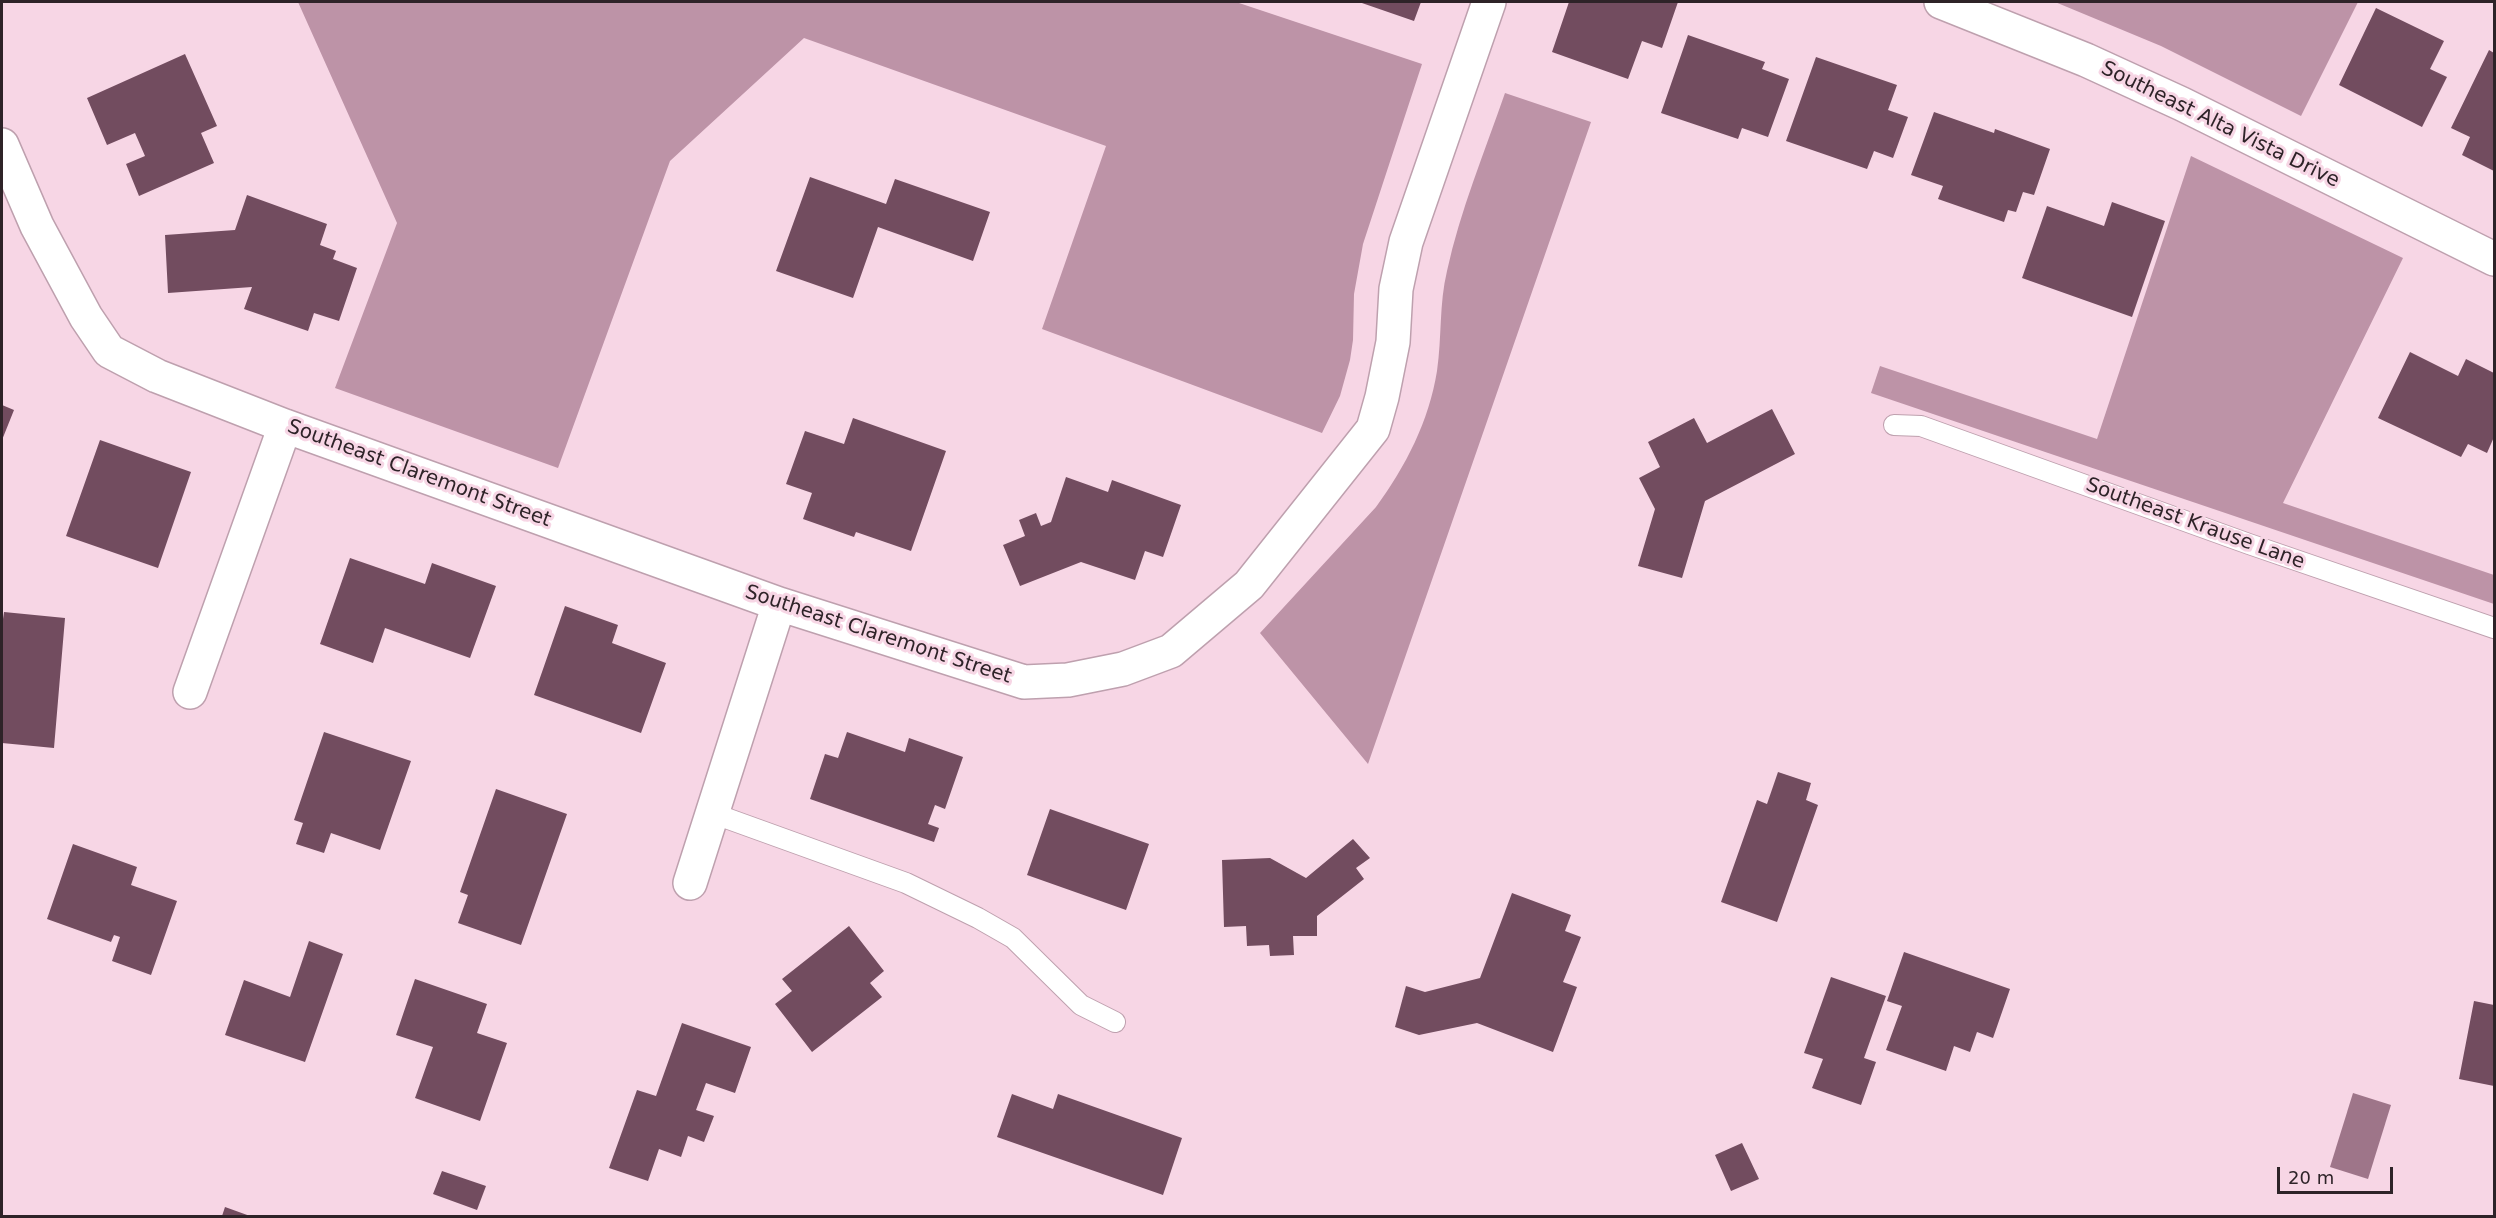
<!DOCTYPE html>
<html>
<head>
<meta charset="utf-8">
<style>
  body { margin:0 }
  #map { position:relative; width:2496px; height:1218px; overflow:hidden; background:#f7d6e5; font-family:"DejaVu Sans",sans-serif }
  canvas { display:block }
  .frame { position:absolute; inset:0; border:3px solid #2e2328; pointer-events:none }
  .scale { position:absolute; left:2277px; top:1167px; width:116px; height:27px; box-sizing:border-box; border:3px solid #2e2328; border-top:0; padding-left:8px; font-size:18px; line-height:21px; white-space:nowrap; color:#2e2328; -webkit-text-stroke:4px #f7d6e5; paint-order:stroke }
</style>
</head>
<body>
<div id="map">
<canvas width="2496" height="1218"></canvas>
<div class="frame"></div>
<div class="scale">20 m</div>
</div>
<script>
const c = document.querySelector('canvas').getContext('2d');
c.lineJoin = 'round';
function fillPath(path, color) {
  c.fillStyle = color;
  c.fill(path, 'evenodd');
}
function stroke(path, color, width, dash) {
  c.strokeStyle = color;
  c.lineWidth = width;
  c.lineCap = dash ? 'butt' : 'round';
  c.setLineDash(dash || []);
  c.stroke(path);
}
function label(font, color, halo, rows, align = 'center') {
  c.font = font + ' "DejaVu Sans",sans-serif';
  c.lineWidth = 6;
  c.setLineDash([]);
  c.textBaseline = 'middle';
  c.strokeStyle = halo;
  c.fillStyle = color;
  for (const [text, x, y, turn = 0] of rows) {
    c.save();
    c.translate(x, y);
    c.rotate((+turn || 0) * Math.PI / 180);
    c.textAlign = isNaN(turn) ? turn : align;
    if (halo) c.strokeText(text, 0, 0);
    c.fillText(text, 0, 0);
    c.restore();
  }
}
fillPath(new Path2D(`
  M298,2H1236L1422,64L1363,244L1354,294L1353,340L1350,360L1340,396L1322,433L1042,329L1106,146L804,38L670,161L558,468L335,388L397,223Z
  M2055,2H2358L2301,116L2161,46Z
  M1505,93L1591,122L1368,764L1260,633L1376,507C1406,466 1429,421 1437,371C1442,337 1439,304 1447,271C1460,211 1485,151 1505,93Z
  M2191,156L2403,258L2283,503L2494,575V604L1871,393L1880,366L2097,439Z`), '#bd93a7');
fillPath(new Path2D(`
  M2353,1093L2391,1105L2368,1179L2330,1167Z`), '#9e7589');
fillPath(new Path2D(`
  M1359,2H1421L1414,21Z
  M1569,2H1678L1662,48L1642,41L1628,79L1552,52Z
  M2376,8L2444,41L2430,69L2447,77L2422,127L2339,85Z
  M1688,35L1765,62L1762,69L1789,79L1768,137L1742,128L1738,139L1661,113Z
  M2489,50L2494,53V171L2462,155L2470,137L2451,128Z
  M185,54L217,126L201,133L214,163L139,196L126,164L145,156L135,133L107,145L87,98Z
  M1816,57L1897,85L1888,110L1908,117L1893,158L1874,151L1867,169L1786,141Z
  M1934,112L1994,133L1995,129L2050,149L2034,195L2023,192L2016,212L2008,210L2004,222L1938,199L1943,186L1911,175Z
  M810,177L886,204L895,179L990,212L973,261L878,227L853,298L776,271Z
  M247,195L327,224L320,245L336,251L333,259L357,268L339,321L314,313L308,331L244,309L252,287L168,293L165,235L235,230Z
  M2112,202L2165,221L2132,317L2022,278L2047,206L2104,226Z
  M2410,352L2458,376L2466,359L2494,373V437L2487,453L2468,444L2461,457L2378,418Z
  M2,405L14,410L2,440Z
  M1772,409L1795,454L1705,501L1682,578L1638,566L1655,509L1639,478L1660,467L1648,442L1694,418L1707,443Z
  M853,418L946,451L911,551L856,532L854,537L803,519L812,493L786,484L805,431L844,444Z
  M100,440L191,472L158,568L66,536Z
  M1066,477L1108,492L1112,480L1181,505L1163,557L1145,551L1135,580L1081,562L1020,586L1003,545L1025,536L1019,520L1036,513L1041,526L1051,522Z
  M350,558L425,584L432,563L496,586L470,658L385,628L373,663L320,644Z
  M565,606L618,625L612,643L666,663L641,733L534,695Z
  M4,612L65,618L54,748L2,743V626Z
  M324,732L411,761L380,850L331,833L324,853L296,844L303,823L294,820Z
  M847,732L905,752L909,738L963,757L945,809L935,805L928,824L939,828L934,842L810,799L825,754L838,758Z
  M1778,772L1811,783L1806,800L1818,805L1777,922L1721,902L1757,800L1767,804Z
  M496,789L567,814L521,945L458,923L468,895L460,892Z
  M1050,809L1149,844L1126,910L1027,875Z
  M1353,839L1370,858L1356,868L1364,879L1317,916V936H1293L1294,955L1270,956L1269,945L1247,946L1246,926L1224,927L1222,860L1270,858L1306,878Z
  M73,844L137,867L131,885L177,901L151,975L112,961L120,937L114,935L111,942L47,919Z
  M1512,893L1571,915L1565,931L1581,937L1563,982L1577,987L1553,1052L1477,1023L1419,1035L1395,1027L1406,986L1425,992L1480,978Z
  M849,926L884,971L870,983L882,997L812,1052L775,1004L792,991L782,979Z
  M309,941L343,954L305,1062L225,1035L244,980L290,997Z
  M1904,952L2010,989L1993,1038L1977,1032L1970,1052L1954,1046L1946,1071L1886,1050L1902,1006L1887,1001Z
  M1831,977L1886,996L1864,1058L1876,1062L1861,1105L1812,1088L1823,1059L1804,1053Z
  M415,979L487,1004L477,1033L507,1043L480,1121L415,1098L433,1047L396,1035Z
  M2474,1001L2494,1005V1086L2459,1079Z
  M682,1023L751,1047L735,1093L706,1083L696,1110L714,1116L704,1142L688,1136L681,1157L659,1149L648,1181L609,1168L637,1090L656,1096Z
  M1012,1094L1053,1109L1058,1094L1182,1138L1163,1195L997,1137Z
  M1742,1143L1759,1179L1731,1191L1715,1155Z
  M442,1171L486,1186L477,1210L433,1194Z
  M225,1207L250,1216H222Z`), '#724c5f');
const service = new Path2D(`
  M1894,425L1921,426L2249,544L2494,628
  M712,813L906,883L978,918L1013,938L1081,1005L1115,1022`);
const minor = new Path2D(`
  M1941,2L2086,60L2182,104L2494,259
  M2,145L37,226L86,317L109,351L157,376L285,426L779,604L1024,682L1068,680L1123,669L1171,651L1249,585L1373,429L1382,397L1393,342L1396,289L1406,242L1489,2
  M190,692L285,426
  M690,883L779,604`);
stroke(service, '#bea0ae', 22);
stroke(minor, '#bea0ae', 36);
stroke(service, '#fff', 20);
stroke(minor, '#fff', 33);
label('20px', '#2e2328', '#f7d6e5', [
  ["Southeast Alta Vista Drive",2220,125,26],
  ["Southeast Claremont Street",419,474,20],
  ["Southeast Krause Lane",2195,524,20],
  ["Southeast Claremont Street",878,635,18]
]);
</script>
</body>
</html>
